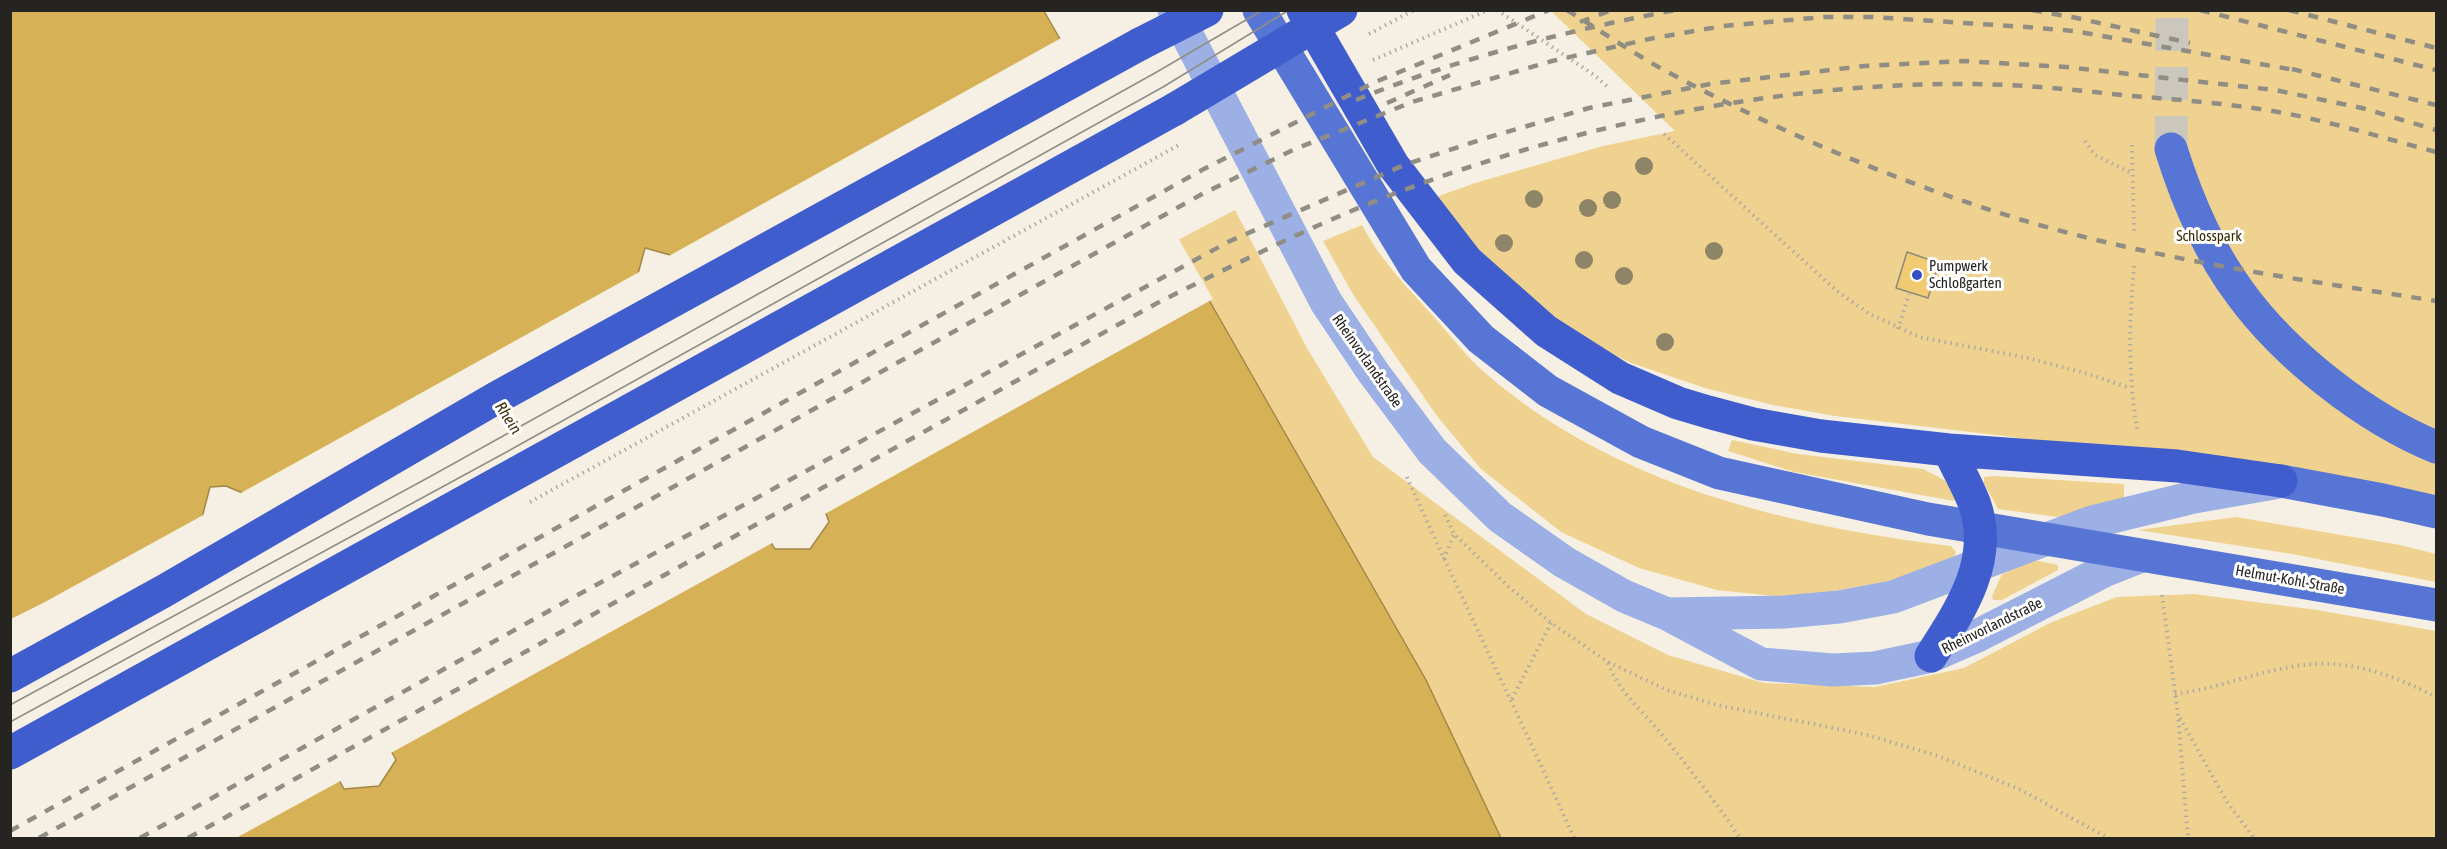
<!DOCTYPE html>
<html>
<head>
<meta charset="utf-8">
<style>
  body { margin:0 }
  #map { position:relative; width:2447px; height:849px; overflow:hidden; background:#f5f0e3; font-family:"Asap Condensed",sans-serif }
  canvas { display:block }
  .frame { position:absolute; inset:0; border:12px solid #262420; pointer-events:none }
</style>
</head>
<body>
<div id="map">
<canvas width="2447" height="849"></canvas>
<div class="frame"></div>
</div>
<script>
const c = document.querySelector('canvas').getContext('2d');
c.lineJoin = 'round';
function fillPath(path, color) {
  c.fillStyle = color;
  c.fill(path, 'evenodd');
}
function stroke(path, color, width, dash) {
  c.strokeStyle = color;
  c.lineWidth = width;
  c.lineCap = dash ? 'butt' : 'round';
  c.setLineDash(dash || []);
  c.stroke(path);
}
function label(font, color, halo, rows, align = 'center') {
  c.font = font + ' "Asap Condensed",sans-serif';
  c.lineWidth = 6;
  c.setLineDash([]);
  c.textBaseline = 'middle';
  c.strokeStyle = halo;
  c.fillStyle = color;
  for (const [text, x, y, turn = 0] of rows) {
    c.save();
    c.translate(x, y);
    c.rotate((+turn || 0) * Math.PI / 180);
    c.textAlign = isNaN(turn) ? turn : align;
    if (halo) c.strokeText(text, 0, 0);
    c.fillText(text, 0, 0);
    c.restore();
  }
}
fillPath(new Path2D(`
  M1551,11H2436V495L2005,436L1835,416L1773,405L1705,388L1631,363L1588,342L1543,315L1428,200L1475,183L1603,146L1675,131Z
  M1235,210L1307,348L1373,457L1586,614L1668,655L1764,683L1875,687L1964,668L2052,622L2117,597L2194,594L2317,610L2436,631V838H1501L1426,680L1176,241Z
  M1362,225C1380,260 1408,288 1434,317C1450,335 1465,355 1483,371C1611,484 1786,526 1951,546L1956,552L1951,563L1897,580L1793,598L1717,590L1639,568L1561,532L1481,469L1437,416L1354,296L1323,241Z
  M1732,440L1798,454L1923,469L1944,480L1955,491L1956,498L1954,501L1794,472L1728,451Z
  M1994,476L2124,484V503L2058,517L1998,509L1984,483V477Z
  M2236,517L2400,545L2436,554V582L2292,554L2138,530Z
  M2034,560L2058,565V570L2002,600H1993L1992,596L2002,574Z`), '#efd28f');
const water = new Path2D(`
  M10,11H1044L1426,680L1501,838H11ZM645,248L688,260L825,511L829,522L810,549H775L756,519L633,292ZM226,486L252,497L396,760L379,786L344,789L200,525L210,487Z`);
fillPath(water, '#d7b156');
stroke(water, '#a28746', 1.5);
fillPath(new Path2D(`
  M1063,37L1213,299L823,515L686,262L667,257Z
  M641,271L636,292L758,518L774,542L389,754L250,499L239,494Z
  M207,513L203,524L344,779L236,838H11V619L43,603Z`), '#f5f0e3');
const building = new Path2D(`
  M1907,252L1939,263L1928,298L1896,288Z`);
fillPath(building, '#f1cb71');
stroke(building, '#8e897e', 1.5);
stroke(new Path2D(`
  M2171,149L2172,10`), '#ccc7bc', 33, [33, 16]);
stroke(new Path2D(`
  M1497,10L1594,75L1609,88
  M1373,60L1488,10
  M1664,134L1837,291L1868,313L1919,337L2028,358L2085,373L2130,388
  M2085,141L2095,155L2131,173
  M2132,145L2134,231
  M2134,266C2129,321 2128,374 2137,429
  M1898,329L1909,294
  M1407,477C1461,598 1520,717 1574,838
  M1445,515L1454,534L1508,586L1551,623L1608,662L1667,690L1717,705L1868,735L1941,757L2021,790L2108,838
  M1444,559L1454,534
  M2162,595L2178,715L2188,838
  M1608,663C1618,690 1640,709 1658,730C1687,765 1715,801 1740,838
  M2175,694C2222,688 2267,667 2314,664C2357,661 2399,678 2436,697
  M1512,699L1551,623
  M2180,718L2227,802L2254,838`), '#aeaba1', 4, [1.5, 4.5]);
stroke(new Path2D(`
  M1174,10L1326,302L1373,372L1432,451L1500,517L1564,562L1624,596L1667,614L1761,664L1833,670L1875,668L1931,656L1977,636L2104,571L2142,556
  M1669,614L1784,612L1839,607L1893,597L2092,522L2194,497L2274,483`), '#9cb0e5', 33);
stroke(new Path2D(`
  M1259,10L1416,269L1481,339L1548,391L1641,442L1719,473L1928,519L2436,605
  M2171,149C2187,200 2208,250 2240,293C2285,355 2365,418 2436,447
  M2281,481L2383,500L2436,512`), '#5775d5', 33);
stroke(new Path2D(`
  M1303,10L1393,165L1467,261L1546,331L1620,378L1678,403L1708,412L1753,424L1821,436L1949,450L2177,466L2281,481
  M1931,656C1960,611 1994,561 1975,505C1968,486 1957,468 1949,450
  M10,676L164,591L496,398L1140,44
  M10,753L1175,109`), '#405dce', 33);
stroke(new Path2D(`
  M10,705L433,475L1155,73L1263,10
  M10,722L501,455L1163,87L1289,10`), '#908d84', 1.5);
stroke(new Path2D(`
  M1567,10C1599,30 1630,51 1662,69C1777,131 1897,182 2022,220C2157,260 2298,279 2436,301
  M2032,10L2072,17L2190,43
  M2200,10L2436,70
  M2289,10L2436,48
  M1580,22L1612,10
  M2292,69L2436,105
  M1356,100C1453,60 1572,29 1676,10
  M1387,103L1450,75
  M10,831L1202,170L1373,83L1549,10
  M39,838L1204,193L1293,150L1412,102L1552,61L1649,39L1723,26L1824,17H1873L2026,27L2074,31L2300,71
  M140,838L574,597L1230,241L1404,165L1486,138L1589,108L1710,84L1864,66L1964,61L2066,67L2275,90L2362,108L2436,130
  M188,838L1161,301C1238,263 1315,224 1396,193C1572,126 1776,83 1966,84C2021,84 2076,90 2131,96C2183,100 2237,104 2289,114C2339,124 2387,139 2436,152`), '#908d84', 4.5, [10, 10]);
stroke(new Path2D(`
  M1369,34L1414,10
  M530,502L1179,145`), '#aeaba1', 4, [1.5, 4.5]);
stroke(new Path2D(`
  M1140,44L1207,10
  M1175,109L1341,10`), '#405dce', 33);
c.fillStyle = '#8e8467';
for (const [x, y] of [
  [1644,166],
  [1534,199],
  [1612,200],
  [1588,208],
  [1504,243],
  [1714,251],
  [1584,260],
  [1624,276],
  [1665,342]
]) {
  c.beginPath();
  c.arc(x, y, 9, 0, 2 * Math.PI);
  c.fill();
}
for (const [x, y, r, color] of [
  [1917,275,6,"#344fc0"]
]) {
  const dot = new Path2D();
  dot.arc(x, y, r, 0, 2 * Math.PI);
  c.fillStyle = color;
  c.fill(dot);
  stroke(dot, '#fff', 2);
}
label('15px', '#3a2b02', '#fff', [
  ["Schlosspark",2209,236]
]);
label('15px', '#262420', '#fff', [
  ["Pumpwerk",1929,266],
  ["Schloßgarten",1929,283]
], 'left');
label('15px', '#262420', '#fff', [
  ["Rheinvorlandstraße",1367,361,55],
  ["Helmut-Kohl-Straße",2290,580,10],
  ["Rheinvorlandstraße",1992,626,-26]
]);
label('italic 16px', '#42330b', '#fff', [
  ["Rhein",508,418,57]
]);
</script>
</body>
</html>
